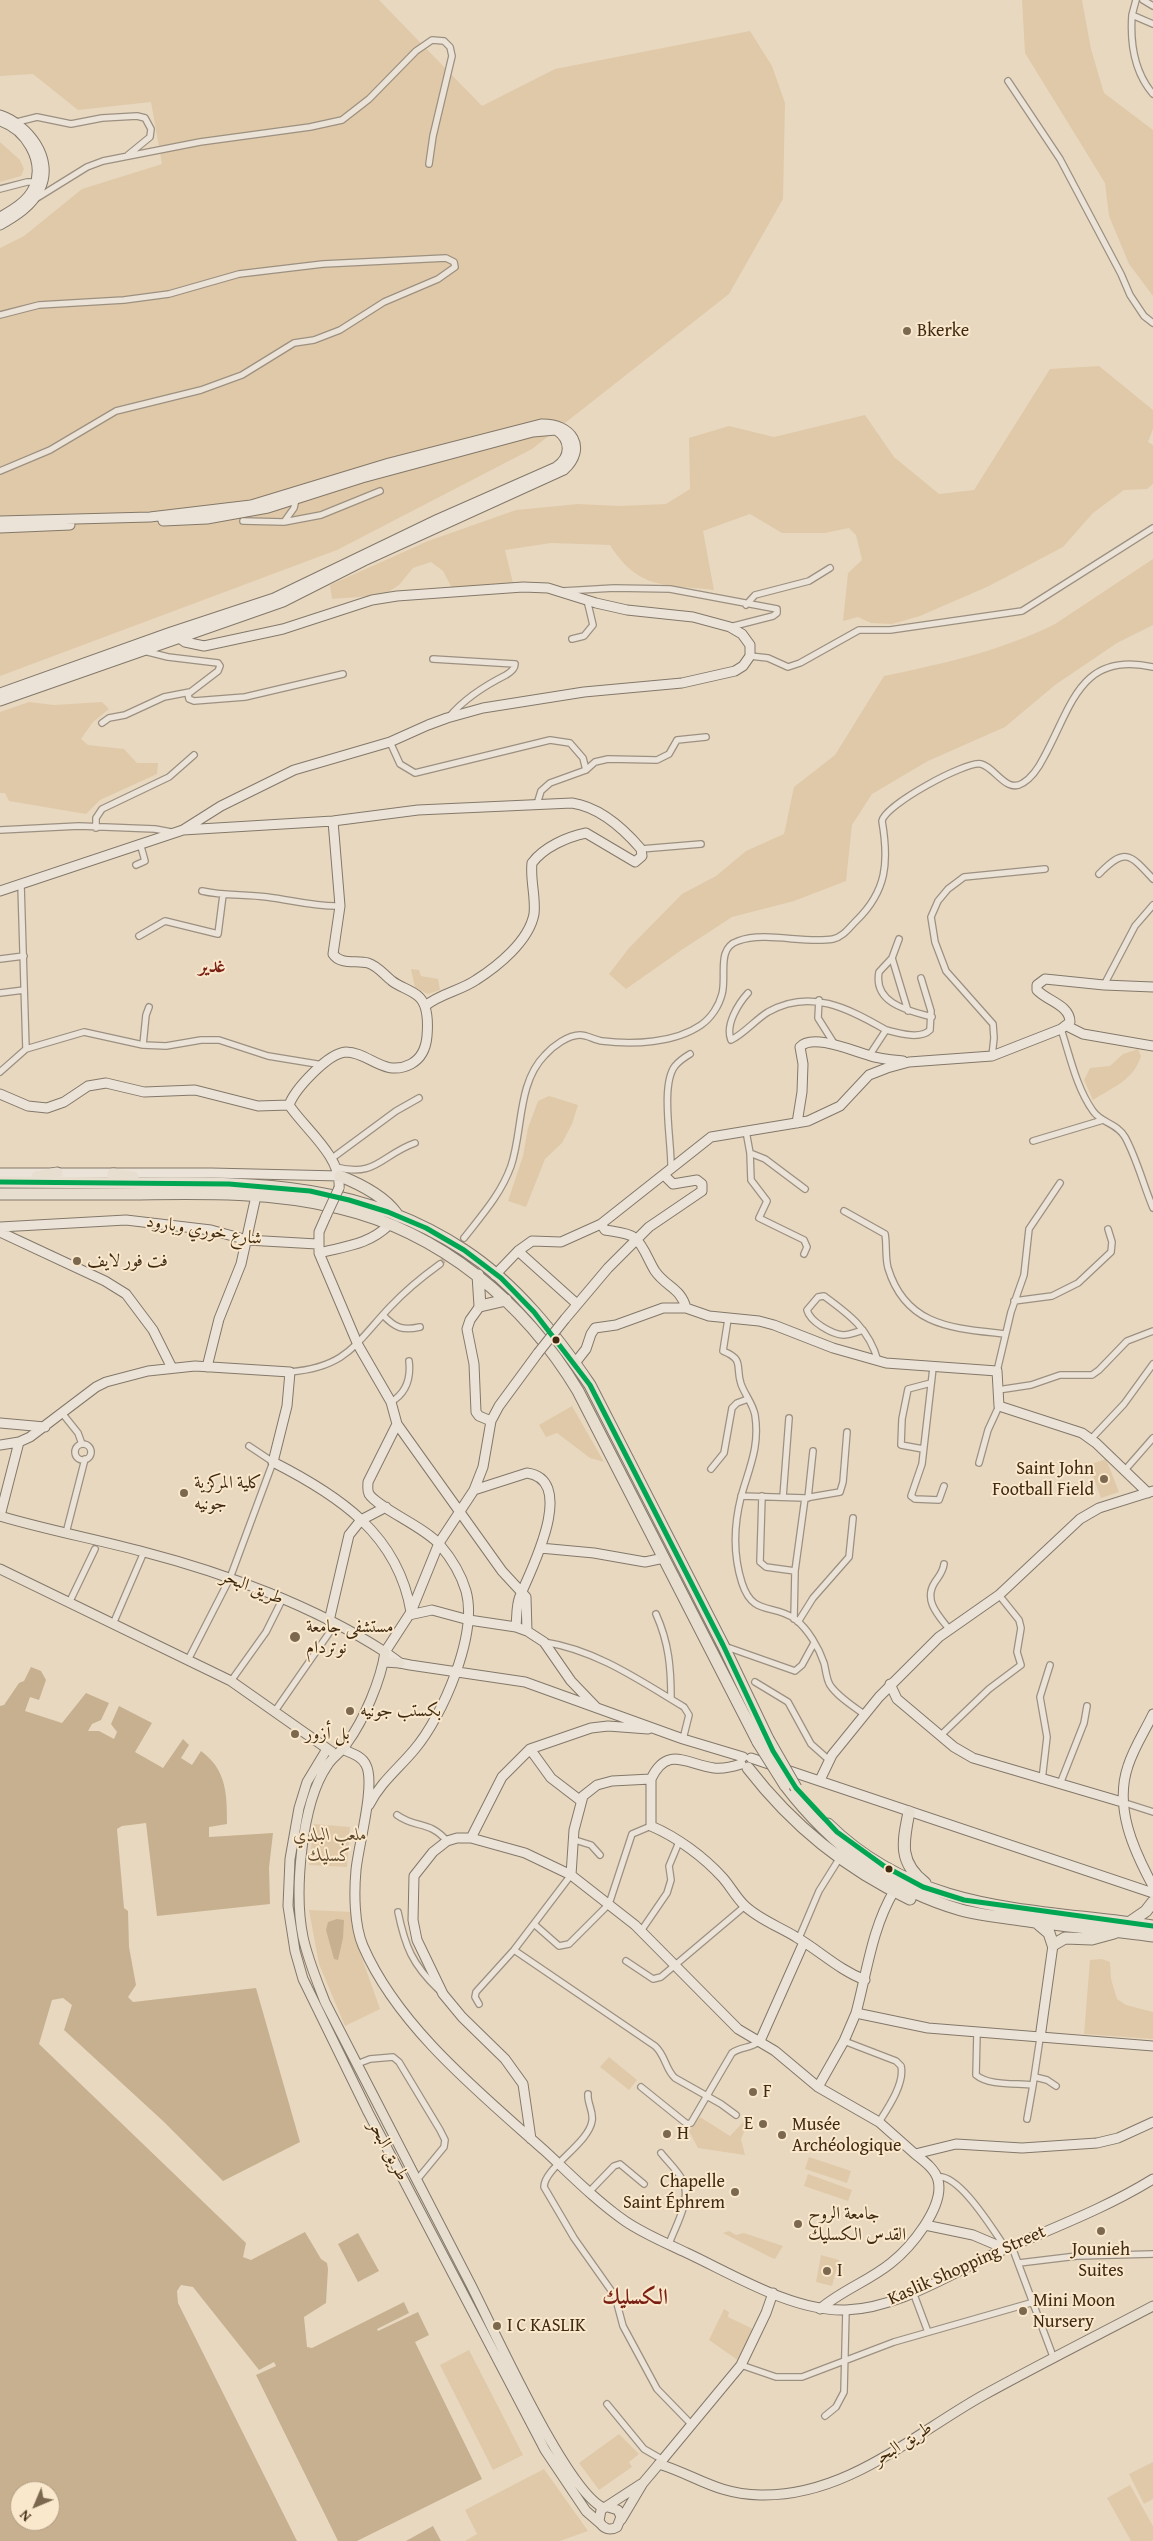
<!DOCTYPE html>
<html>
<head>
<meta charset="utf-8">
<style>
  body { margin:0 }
  #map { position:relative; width:1153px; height:2541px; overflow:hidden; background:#e8d8c0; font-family:"Gentium Book Plus",serif }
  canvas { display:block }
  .north { position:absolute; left:10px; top:2481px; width:50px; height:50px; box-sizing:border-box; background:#fae8cc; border:1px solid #b09c82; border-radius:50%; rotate:225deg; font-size:14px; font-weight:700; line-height:20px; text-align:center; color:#402b12 }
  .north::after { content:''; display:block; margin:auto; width:18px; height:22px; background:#7b684f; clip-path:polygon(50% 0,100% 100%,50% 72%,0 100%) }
</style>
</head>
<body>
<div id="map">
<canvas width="1153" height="2541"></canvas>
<div class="north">N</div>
</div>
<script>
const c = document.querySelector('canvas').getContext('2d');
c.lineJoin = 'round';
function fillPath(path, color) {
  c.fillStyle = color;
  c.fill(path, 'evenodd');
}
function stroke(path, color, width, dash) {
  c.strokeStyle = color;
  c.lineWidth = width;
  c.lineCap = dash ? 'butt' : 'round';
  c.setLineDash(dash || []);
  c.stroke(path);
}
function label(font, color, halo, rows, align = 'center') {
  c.font = font + ' "Gentium Book Plus",Amiri,serif';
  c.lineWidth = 4;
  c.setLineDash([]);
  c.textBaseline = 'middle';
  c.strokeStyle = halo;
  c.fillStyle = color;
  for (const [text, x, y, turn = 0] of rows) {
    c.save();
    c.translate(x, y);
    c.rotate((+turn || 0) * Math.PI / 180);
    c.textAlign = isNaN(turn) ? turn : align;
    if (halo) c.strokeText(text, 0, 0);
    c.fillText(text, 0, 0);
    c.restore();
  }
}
fillPath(new Path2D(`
  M0,0H379L482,106L555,69L750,31L772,66L785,103L783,199L729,294L532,449L337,550L0,676V248L24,236L82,189L162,164L151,102L78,110L33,74L0,76Z
  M1022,0H1082L1091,49L1104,93L1153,130V296L1129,264L1109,216L1105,183L1025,53Z
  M0,142L20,160L24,169L21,176L0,182Z
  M1099,366L1153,410V429L1148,442L1153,445V484L1147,489L1124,490L1093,513L1063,547L989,586L920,616L892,624L871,623L858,617L843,621L848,573L862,560L856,535L849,528L825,533H782L750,514L703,531L714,590C666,584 639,591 610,545L551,543L505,550L513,583L453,590L443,571L431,562L413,568L399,585L384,595L332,599L330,585L428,541L516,510L578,504L620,506L666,504L690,489L689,438L729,426L774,437L865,415L894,457L939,494L974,490L1050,369Z
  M1153,559V625L1117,643L1055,685L1005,727L928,761L872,794L852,825L846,881L794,901L732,917L683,949L626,989L609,974L629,948L682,894L716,876L746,851L784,834L794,787L835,755L884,676C942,664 1001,651 1055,624Z
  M29,702L54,705L102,702L109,709L93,722L81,739L88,745L124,749L137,763H158L157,774L100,800L86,814L9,801L5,793H0V712Z
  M411,969L419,970L421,976L438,979L440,990L428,994L415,988Z
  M1138,1049L1141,1056C1134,1080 1113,1087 1093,1100L1084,1080L1090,1068L1110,1066L1123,1054Z
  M549,1096L578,1105L572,1124L562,1143L545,1159L526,1207L508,1201L523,1156L528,1128L538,1101Z
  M572,1406L604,1462L590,1458L557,1433L546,1437L539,1425Z
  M1106,1459L1119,1492L1101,1498L1089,1465Z
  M314,1824L350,1827L347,1867L309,1865Z
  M309,1910L352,1912L357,1944L380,2009L345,2026L319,1964Z
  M1102,1959L1110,1962L1111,1979L1117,1999L1126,2005L1153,2012V2039L1084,2034L1090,1960Z
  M609,2057L637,2080L629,2090L600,2067Z
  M700,2117L730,2136L747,2118L749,2120L741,2139L745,2155L698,2148L689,2131Z
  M809,2157L851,2171L847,2183L805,2169Z
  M808,2174L852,2190L848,2201L804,2186Z
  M729,2231L736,2235L744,2233L783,2246L775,2259L770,2257L723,2233Z
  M821,2255L839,2260L832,2286L816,2282Z
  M724,2309L729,2312L728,2317L755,2330L739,2361L709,2340Z
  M469,2350L523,2455L493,2470L440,2365Z
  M619,2434L639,2454L629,2462L632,2467L599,2490L579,2463Z
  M1153,2462V2499L1144,2504L1129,2474Z
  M544,2469L588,2531L560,2541H465L477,2534L465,2510Z
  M1130,2485L1153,2526V2540L1151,2541H1131L1107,2498Z`), '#e0c9a8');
fillPath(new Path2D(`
  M31,1667L41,1671L46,1680L39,1700L30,1697L25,1711L62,1723L86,1693L109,1703L101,1720L92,1724L88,1731H99L114,1739L117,1732L111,1724L119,1706L152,1723L135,1752L163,1768L183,1739L189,1745L181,1758L192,1765L201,1751C227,1770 227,1795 227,1824L209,1827V1837L273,1833L269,1868L270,1904L157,1916L146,1823L122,1826L117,1829L124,1908L128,1911L129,1947L136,1985L128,1997L133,2002L256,1988L300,2142L223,2181L163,2121L64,2030L72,2005L63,1998L52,2000L39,2044L246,2243L243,2257L251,2260L305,2232L321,2259L327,2263L328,2269L326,2303L304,2317L307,2347L312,2348L404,2302L409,2313L377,2329L378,2331L418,2312L429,2335L415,2342L482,2479L357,2541H338L256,2375L276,2366L274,2362L259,2370L193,2287L181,2285L177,2291L178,2303L297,2541H0V1706L4,1705L19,1683L24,1681ZM20,2491H50V2521H20Z
  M337,1919L344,1920L343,1938L338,1960L334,1959L326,1930L328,1922Z
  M358,2233L379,2271L358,2282L338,2244Z
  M433,2526L441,2541H406Z`), '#c7b08f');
stroke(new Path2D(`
  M440,1264L458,1245`), '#c6b59d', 5.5, [5.5, 3]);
const street = new Path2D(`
  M1136,0L1132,15L1153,24
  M1143,0L1153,6
  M1132,15C1130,44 1134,72 1153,94
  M1008,81L1060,159L1121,274L1130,295L1144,316L1153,323
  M17,122L37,117L71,124L102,118L137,116L145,118L151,129L150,137L128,155
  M0,189L27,182H38
  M37,198L87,167L103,161L200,142L310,127L342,120L369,99L416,51L432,40L444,41L450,47L452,56L433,136L429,164
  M0,315L39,305L124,300L169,294L239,274L323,264L446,258L454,262L455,267L438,279L384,302L340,330L314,340L294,343L242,375L201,390L116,411L50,450L0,471
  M243,521L284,522L294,508L296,499
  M284,522L321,515L380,491
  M563,591L614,588L670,589L777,609V613L773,616L730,627
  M746,605L755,595L809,581L830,568
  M572,639L584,636L593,625L587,600
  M144,651L168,657L218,663L220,666L218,671L188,694L189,699L194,701L245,697L343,674
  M750,656L768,658L788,667L800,663L859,630H890L1022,611L1153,528
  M433,659L515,664C515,669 511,672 506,675C484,686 465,698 449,717
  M102,723L109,718L125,715L164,697L190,692
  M390,742L400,764L415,773L550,740L570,743L583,758L586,770
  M537,804L541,791L550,783L586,770L595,762L608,759L657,760L669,754L677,740L706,737
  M96,828V818L102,809L169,777L194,755
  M0,830L79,826L155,829L171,832
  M641,849L701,844
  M136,865L145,861L140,843
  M1099,874C1125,847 1130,854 1153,879
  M21,885L26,1049
  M202,891C223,896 245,894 267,897C292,900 315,907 340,906
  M139,936L165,921L218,934L223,895
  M899,939L892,958L879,972C873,1004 910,1011 932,1017
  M892,958L908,1011
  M0,959L24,956
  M1104,985L1135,926L1153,905
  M0,993L24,990
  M748,993C738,1004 725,1025 731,1040C745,1033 755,1020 768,1012C810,988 848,1008 886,1030L869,1056
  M819,1000L818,1018L835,1045
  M1061,1029C1070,1056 1076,1087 1093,1111C1101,1123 1117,1123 1125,1137C1137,1159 1143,1184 1153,1208
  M886,1030C898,1033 920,1040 930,1030L931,1011L921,978
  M143,1045L146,1015L149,1007
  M992,1056L994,1038L993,1024L946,971L935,942L931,917L938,901L948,889L964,877L1045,869
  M0,1072L26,1049L84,1032L143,1045L166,1046L201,1040H219L268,1056L323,1065
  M746,1131L750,1153L751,1180L767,1201L759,1218L804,1240L807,1247L804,1254
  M1033,1141L1103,1120
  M750,1153L765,1159L805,1189
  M331,1159L396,1111L419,1098
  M336,1167C376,1178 381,1155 415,1143
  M671,1169C672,1144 660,1085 675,1066C679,1061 685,1057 690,1054
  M844,1211L885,1234C887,1245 885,1257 888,1268C906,1327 953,1328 1005,1334
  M464,1238C482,1215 501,1194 511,1166C523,1131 517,1083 545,1055C553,1046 568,1035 580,1035C587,1035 595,1040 602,1041C633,1045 675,1043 701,1025C711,1018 719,1006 722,994C727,976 716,948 738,941C766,931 804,944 833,939C843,937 849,928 856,921C887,891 889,862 882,821C885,805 965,761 981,764C995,767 1006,794 1023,783C1033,777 1039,767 1044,757C1072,706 1080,651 1153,667
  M1014,1301L1052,1296L1078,1283L1111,1252L1112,1242L1108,1229
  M383,1315C395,1328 403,1331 420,1327
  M728,1319L723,1351C745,1360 735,1366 741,1384C745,1395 753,1404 755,1415C760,1447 749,1468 741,1497C734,1525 733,1555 742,1583C753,1617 773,1603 795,1619C808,1629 819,1648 824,1663C826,1670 826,1678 830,1685C838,1697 853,1706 865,1715
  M863,1330C857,1332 850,1335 843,1335C832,1334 810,1322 807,1310L818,1297L824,1296C850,1315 869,1329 878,1361
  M933,1368L922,1464L911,1496L915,1499L939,1500L944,1486
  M997,1371L1011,1312L1024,1275L1029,1229L1060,1183
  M290,1372C347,1367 355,1344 390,1307C405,1291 422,1277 440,1264
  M998,1390L1031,1385L1060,1375H1092L1099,1370L1127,1341L1153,1331
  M391,1402C406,1393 411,1378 409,1361
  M62,1413L78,1433L82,1444
  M1091,1439L1124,1404L1153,1364
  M75 1452a8 8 0 1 1 16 0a8 8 0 1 1-16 0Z
  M923,1449L901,1445L902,1419L908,1389L931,1383
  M979,1463L988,1430L999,1406
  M711,1469L724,1453L732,1408L737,1403L748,1399
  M1125,1470L1153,1438
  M741,1496L805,1498L795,1571L794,1619
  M762,1496L760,1562L766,1567L795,1571
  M783,1497L789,1418
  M805,1498L840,1492L843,1482L847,1432
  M808,1498L813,1451
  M66,1533L85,1459
  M944,1564C943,1572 939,1576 935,1582C923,1600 938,1615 949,1629
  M69,1603L95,1549
  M656,1614C669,1643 671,1668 671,1699
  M798,1622L813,1598L849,1557L853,1518
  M113,1624L144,1552
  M544,1642C596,1650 639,1680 684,1707L689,1715L683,1739
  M724,1646L795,1671L802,1665L814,1643
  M188,1660L230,1578L273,1462L249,1446
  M231,1681L266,1632L282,1600
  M755,1682L788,1702L811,1744L829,1760
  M275,1711L336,1623
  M940,1736L989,1689L1021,1665L1017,1652L1021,1628L1019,1620L999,1595
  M1042,1780L1047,1737L1040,1697L1050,1665
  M1060,1784L1084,1723L1087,1706
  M1122,1802L1153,1812
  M397,1815C416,1829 429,1820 447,1841
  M575,1840L591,1845L600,1855
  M398,1912C405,1946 412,1964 438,1989
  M534,1924L559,1946L569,1944L609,1904L632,1834L651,1826
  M641,1931L667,1893L671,1880L669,1866L679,1842
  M799,1938L819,1891L839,1859
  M514,1950L655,2046C666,2056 665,2069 675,2078L721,2104L736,2115
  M626,1961L653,1979L661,1977L745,1906
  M479,2004L475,1997L476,1992L514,1950L571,1875
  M977,2033L976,2075C989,2086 1016,2083 1033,2085L1040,2038
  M844,2041L896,2061L901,2066C905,2083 888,2108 879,2122
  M357,2064L370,2059L393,2057L399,2062L440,2130L445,2140L444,2147L416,2181
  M1035,2077L1047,2080L1056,2086
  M641,2087L687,2124L691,2123L732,2053C741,2046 751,2049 760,2041
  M588,2094C587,2103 594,2112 592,2121C589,2143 544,2168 544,2187L574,2238L615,2296L623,2326L657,2389L692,2425
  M1027,2119L1033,2085
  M661,2153C668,2162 678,2171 683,2181C692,2199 675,2227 669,2244
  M937,2177C959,2173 993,2230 1005,2247
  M589,2192L614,2166L620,2164L644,2184
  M1012,2247L1054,2359
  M1019,2263L1077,2256L1153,2254
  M913,2292L928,2332
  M741,2365L776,2377H802L894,2342L1034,2302
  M607,2404L644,2449L663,2460
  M825,2416L836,2407L844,2392L846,2310`);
const secondary = new Path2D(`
  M0,115C27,124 55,158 40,189C32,206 16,216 0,225
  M0,121C25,129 45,160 34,187C28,201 13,210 0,217
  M0,521L150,517L251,505L389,463L541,424C572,423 588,448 564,470L364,561L283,602L0,701
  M0,528L70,525
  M171,632L185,642L204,646L283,629L372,600L397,596L523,587L548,588L596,603L627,610L693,617L730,627L742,634L750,645V656L743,666L735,671L682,683L584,692L483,708L447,718L428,725L390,742L294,770L221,806L183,830
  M0,693L171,632L274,598L438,519L556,467C571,457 571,440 556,430L533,432L362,478L268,508L207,519L163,521
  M333,821L340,906L333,954C340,965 357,960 368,963C378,966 384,975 392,981C400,987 411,990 418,996C428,1004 428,1024 427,1036C426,1048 422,1058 411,1064C384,1078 369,1052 346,1052C328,1053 295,1089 289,1105C305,1129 342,1157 339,1188
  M0,891L183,830L333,821L418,810L572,803C599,807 623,828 641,849L642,856L635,862L586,833C567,837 544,847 532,863C530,880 536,897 534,914C529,941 498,966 476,980C460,991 441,993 425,1006
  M1067,1026L1083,1034L1153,1046
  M0,1094L28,1106L47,1108L64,1102L88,1086L106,1083L144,1092L195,1090L258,1106L289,1105
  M797,1123L802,1092L803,1064L800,1047C812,1033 853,1051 868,1055C879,1059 892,1060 903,1061
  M0,1173H211L340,1176
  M326,1216L319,1232V1253L358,1345L391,1402L397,1424L502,1571L526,1597L527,1631
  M601,1224L605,1230C615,1232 627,1232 635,1238C644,1246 648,1260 655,1271C666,1287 681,1288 686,1308
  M0,1227L126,1220L211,1230L247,1240L317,1244
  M0,1232L105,1281L126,1294L153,1330L172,1368
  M518,1251L577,1304
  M319,1253C346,1246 368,1245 389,1225
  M495,1275L518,1251L532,1241L561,1242L601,1224L711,1137L808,1121L840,1106L869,1075L887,1068L909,1062L992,1056L1061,1029L1070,1022C1070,1005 1047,1001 1037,990V985L1045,979L1104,985L1153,987
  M480,1306L470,1320L467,1329L474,1364L476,1412L479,1416L491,1421
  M565,1319L608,1268L649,1227L702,1191V1184L697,1180L673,1184L664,1175
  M538,1353L499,1406L491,1421L483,1467L474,1490L439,1543L411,1612L385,1652L400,1663L410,1665L525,1682L683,1739L743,1757
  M575,1363L586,1349L591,1334L595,1328L616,1325L663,1308H686L709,1316L759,1321L774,1325L833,1348L886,1363L997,1371L999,1406L1082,1433L1096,1443L1148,1493
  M207,1367L219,1319L241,1264L256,1196
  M0,1423L45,1427
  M0,1445L19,1442L30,1437L96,1387L106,1382L148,1371L195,1366L290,1372L287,1406L273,1462C338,1495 398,1534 411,1612
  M474,1490L527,1473C578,1480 530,1572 520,1596C516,1605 517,1618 516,1627
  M0,1516L19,1442
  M540,1548L594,1553L645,1562L664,1558
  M409,1615L432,1610L469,1620L516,1627L527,1631L544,1642L571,1681L596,1707
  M329,1621L349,1535L361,1520L386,1507
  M890,1684L897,1699L954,1747L973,1758L1122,1802
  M1153,1714C1145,1731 1134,1747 1128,1766C1114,1807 1133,1849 1153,1886
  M342,1749C351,1753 362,1756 366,1765C376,1784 358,1847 356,1870C354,1892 354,1925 363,1946C398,2027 480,2093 545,2151C571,2175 596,2201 625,2221C644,2234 666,2243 687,2253C734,2275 794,2312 846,2310C898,2308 948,2275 994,2254C1047,2230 1103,2210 1153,2179
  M530,1749L551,1778L581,1801
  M751,1758L1153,1893
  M651,1779V1826C677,1837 704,1857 723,1878C730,1886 736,1897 744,1905C758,1919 780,1927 796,1937C820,1951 839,1970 865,1980
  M820,1780L832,1755L879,1697L939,1637L999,1595L1080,1519L1099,1508L1153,1491
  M369,1805C380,1783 398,1769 414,1750C443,1716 478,1634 466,1591C461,1574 451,1558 440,1545C425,1527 378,1508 369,1494C367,1490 368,1486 368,1482L397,1424
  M471,1838L502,1777L530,1749L591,1728L608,1726L648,1729
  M571,1875L574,1830L583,1796L597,1785L612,1781L651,1779C667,1745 686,1764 714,1768C724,1769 732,1767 741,1764
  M856,2013C867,1972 872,1928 894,1891
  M1040,2038L1053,1945
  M760,2041L804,1942
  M818,2087L844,2041L856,2013L928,2028L1153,2046
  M531,2139L523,2084L505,2059L462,2017L443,1994L417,1940L413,1920L414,1876L433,1852L447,1841L457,1838H471L525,1853L571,1875L635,1925L738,2029L775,2051L818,2087L879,2122L915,2154L956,2144L1022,2148L1097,2143L1118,2138L1153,2122
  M925,2225L973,2235L1006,2249
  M820,2309C842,2290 869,2281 891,2263C910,2248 945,2207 938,2180C935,2169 924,2161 915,2154
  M659,2464L741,2365L766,2313L773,2293`);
const primary = new Path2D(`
  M0,1516C47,1530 96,1539 144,1552C225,1573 314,1606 385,1652C381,1680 364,1720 347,1743C342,1752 332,1757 327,1766C301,1804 294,1893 303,1937C308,1960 317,1981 325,2002C374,2097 423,2191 471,2285C493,2328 567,2493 604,2508
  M0,1569L231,1681L332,1752
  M384,1662L400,1663
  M327,1749L307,1782L299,1808L290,1859L288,1906L295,1951L303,1979L368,2112L545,2450L586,2511L601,2524
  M608,2507L618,2510L621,2517L617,2527C610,2531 603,2529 599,2521L601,2510L641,2484
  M621,2520L643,2483L659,2464C697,2476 716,2494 760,2495C846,2497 911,2436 982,2396C1038,2365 1096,2336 1153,2306`);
const highway = new Path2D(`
  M113,1174L133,1177
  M340,1176C360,1184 383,1195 396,1213
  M37,1177L57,1173
  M0,1182C48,1182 96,1183 144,1183C260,1182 364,1184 464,1250C516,1284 556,1335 590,1385L723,1645L768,1739
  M0,1194C47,1194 93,1194 140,1194C206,1193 273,1192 339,1208C441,1232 525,1303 578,1391L758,1742
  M478,1275L480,1306L506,1300
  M748,1768C792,1825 844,1868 910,1899
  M785,1785C830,1844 888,1889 961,1910C980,1915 1001,1917 1021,1920C1065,1926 1109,1930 1153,1936
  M909,1812C903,1842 898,1862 925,1883
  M828,1824C920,1915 1035,1908 1153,1926
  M1036,1922L1049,1933L1053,1945L1065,1938L1092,1939L1114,1933
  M1130,1922L1146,1911L1153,1902`);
stroke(street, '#9c9080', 8);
stroke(secondary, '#837869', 11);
stroke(primary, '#837869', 11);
stroke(highway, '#837869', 13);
stroke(street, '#ebe3d7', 5.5);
stroke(secondary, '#ebe3d7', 9);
stroke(primary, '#e7ded0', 9);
stroke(highway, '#e7ded0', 11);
const secondaryBridge = new Path2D(`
  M326,1216L339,1188
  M538,1353L565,1319`);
const highwayBridge = new Path2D(`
  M768,1739L796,1788
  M758,1742L785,1785`);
stroke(secondaryBridge, '#837869', 11, []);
stroke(highwayBridge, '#837869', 13, []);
stroke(secondaryBridge, '#ebe3d7', 9);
stroke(highwayBridge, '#e7ded0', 11);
stroke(new Path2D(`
  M0,1182L229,1184L310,1191L349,1200L388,1212L426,1228L464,1250L501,1278L534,1312L590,1385L723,1645L773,1751L796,1788L837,1832L884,1866L923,1887L964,1900L1153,1926`), '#00a651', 5);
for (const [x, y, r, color] of [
  [907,331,5,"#7b684f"],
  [77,1261,5,"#7b684f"],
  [556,1340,4.5,"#402b12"],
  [1104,1479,5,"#7b684f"],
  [184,1493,5,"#7b684f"],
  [295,1637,6,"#7b684f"],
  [350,1711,5,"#7b684f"],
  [295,1734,5,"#7b684f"],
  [889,1869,4.5,"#402b12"],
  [753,2092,5,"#7b684f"],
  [763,2124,5,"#7b684f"],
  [667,2134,5,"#7b684f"],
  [782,2135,5,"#7b684f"],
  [735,2192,5,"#7b684f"],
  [798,2224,5,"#7b684f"],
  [1101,2231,5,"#7b684f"],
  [827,2271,5,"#7b684f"],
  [1023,2311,5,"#7b684f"],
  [497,2326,5,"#7b684f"]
]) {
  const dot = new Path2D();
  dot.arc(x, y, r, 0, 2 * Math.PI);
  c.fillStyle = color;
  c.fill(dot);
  stroke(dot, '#fae8cc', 2);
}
label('18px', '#402b12', '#fae8cc', [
  ["Bkerke",917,331],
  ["فت فور لايف",87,1261],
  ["Saint John",1094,1469,"right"],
  ["Football Field",1094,1490,"right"],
  ["كلية المركزية",194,1483],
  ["جونيه",194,1504],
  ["مستشفى جامعة",306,1627],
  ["نوتردام",306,1648],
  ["بكستب جونيه",360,1711],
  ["بل أزور",305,1734],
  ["F",763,2092],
  ["E",753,2124,"right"],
  ["Musée",792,2125],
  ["Archéologique",792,2146],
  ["H",677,2134],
  ["Chapelle",725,2182,"right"],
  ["Saint Éphrem",725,2203,"right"],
  ["جامعة الروح",808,2214],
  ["القدس الكسليك",808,2235],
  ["Jounieh",1101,2250,"center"],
  ["Suites",1101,2271,"center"],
  ["I",837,2271],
  ["Mini Moon",1033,2301],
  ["Nursery",1033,2322],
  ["I C KASLIK",507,2326]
], 'left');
label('18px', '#402b12', '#fae8cc', [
  ["شارع خوري وبارود",204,1231,9],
  ["طريق البحر",252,1588,22],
  ["طريق البحر",388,2151,62],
  ["Kaslik Shopping Street",967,2266,-24],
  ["طريق البحر",903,2444,-32]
]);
label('italic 18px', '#5f482c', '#fae8cc', [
  ["ملعب البلدي",330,1835],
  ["كسليك",330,1856]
]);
label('bold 20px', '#7a1f14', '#fae8cc', [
  ["غدير",212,967]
]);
label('bold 22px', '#7a1f14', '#fae8cc', [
  ["الكسليك",635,2298]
]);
</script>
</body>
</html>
